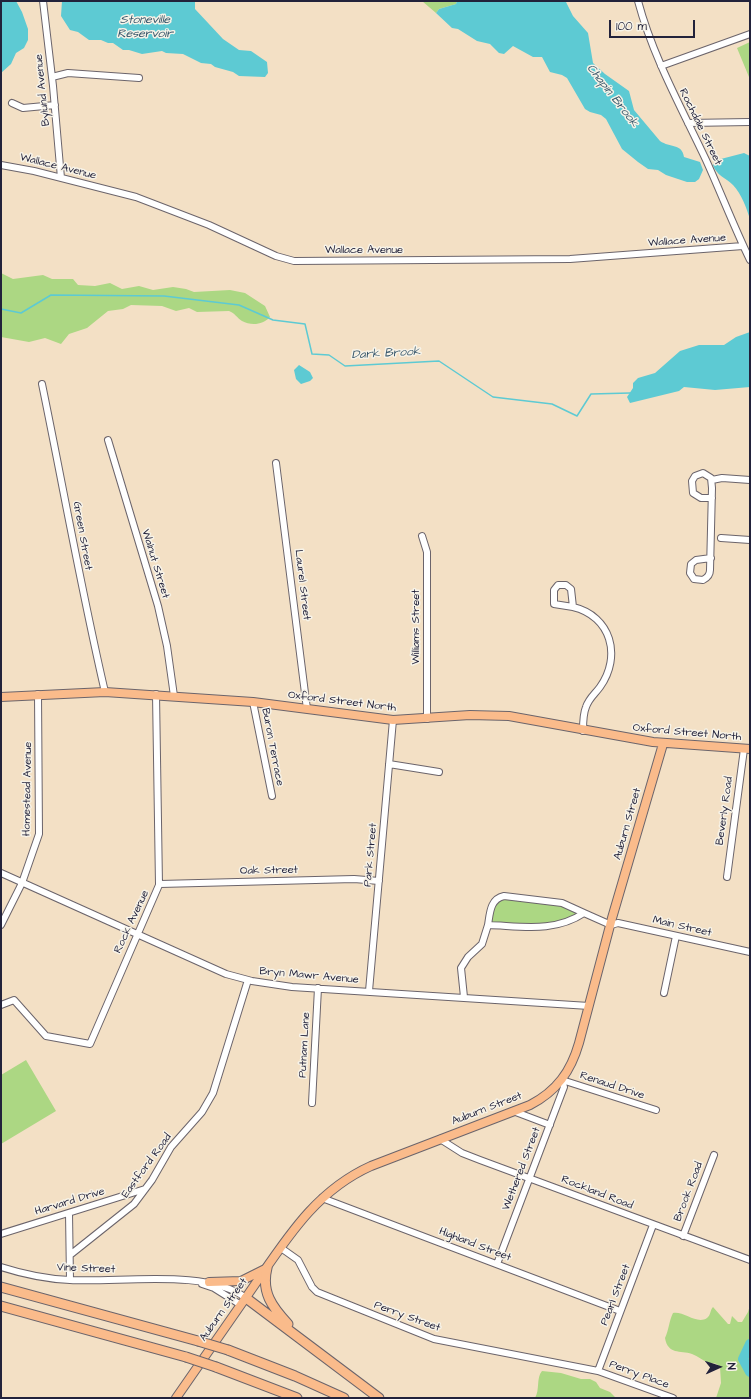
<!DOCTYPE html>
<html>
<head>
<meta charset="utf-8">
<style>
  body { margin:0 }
  #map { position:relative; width:751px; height:1399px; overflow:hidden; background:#f3e0c5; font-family:"Architects Daughter",sans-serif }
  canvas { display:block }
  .frame { position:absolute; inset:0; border:2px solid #22223b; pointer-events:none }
  .north { position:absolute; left:699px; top:1347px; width:40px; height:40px; -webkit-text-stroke:3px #f7f3e8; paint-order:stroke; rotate:87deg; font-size:11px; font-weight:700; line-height:16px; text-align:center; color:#22223b }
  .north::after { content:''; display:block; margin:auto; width:14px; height:18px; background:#22223b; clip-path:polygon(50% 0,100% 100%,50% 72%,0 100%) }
  .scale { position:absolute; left:609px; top:20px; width:86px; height:18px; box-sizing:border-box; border:2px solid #22223b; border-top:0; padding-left:5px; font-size:12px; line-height:14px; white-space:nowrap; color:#22223b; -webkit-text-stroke:3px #f7f3e8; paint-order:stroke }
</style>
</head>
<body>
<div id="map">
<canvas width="751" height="1399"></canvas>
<div class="frame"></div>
<div class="north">N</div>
<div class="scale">100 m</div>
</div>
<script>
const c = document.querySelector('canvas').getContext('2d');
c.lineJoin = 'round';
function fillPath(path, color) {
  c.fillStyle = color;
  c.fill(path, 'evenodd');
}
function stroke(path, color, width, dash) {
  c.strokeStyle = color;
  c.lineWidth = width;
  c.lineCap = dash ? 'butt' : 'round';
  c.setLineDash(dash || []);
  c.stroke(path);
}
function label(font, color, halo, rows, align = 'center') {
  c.font = font + ' "Architects Daughter",sans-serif';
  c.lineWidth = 3;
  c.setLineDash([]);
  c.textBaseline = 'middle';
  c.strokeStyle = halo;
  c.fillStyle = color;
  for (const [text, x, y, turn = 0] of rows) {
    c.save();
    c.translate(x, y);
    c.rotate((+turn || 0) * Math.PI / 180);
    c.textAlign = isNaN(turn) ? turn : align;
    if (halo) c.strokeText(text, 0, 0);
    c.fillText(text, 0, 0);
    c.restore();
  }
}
fillPath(new Path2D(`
  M422,1H457L456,4L439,9L436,13Z
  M750,42V76L749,77L737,48Z
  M1,273L13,279L43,275L52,279H73L78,285L95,286L110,283L122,289L139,286L153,290L173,287L186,289L194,292L230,290L245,293L265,306L270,317C263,325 251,326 242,321C237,318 235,313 229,311L197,312L189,308L176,311L162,306L131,305L123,309L108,311L87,328L69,334L61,344L45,338L29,342L1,337Z
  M499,897L564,904L584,913L563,924L488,925L490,912Z
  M26,1060L56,1111L1,1144V1075Z
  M750,1305V1398H716L721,1383L720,1367C716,1362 714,1364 709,1363C703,1361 698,1356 692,1354C680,1350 668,1355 665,1338C669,1329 669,1321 673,1313C684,1311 697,1325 707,1318C711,1315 710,1310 713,1307L728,1324H730L732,1316L738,1322H742L748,1312Z
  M542,1371L561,1373L581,1379H590L596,1382L600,1388L610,1392L616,1398H535C540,1390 536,1378 542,1371Z`), '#acd783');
fillPath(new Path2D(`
  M1,1H16L22,12L28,29V40L24,48L16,53L11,64L1,73Z
  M62,1H195V9L223,39L239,50L251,51L267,62L268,73L265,77L239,76L233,72L215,67L211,64L201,63L183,54L166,53L162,51L142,54L129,50H123L113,43H108L101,40H89L78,32L70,30L61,16Z
  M457,1L566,2L573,16L588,33L593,63L605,74L629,91L634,110L660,141C670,148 682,143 684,157L700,162L703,170L699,179L695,182H687L666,175L658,170L648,169L638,162L622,149L606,119L601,115L590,112L585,109L567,78L562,75L550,72L542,57H533L513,46L504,54L499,53L490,44L477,41L458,29L452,28L436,13L439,9L456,4Z
  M744,153L750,156V219C746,207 742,195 733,185C726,178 716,175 713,165L717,160Z
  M750,332V387L715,390L684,387L679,391L630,403L627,397L633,388V383L638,378L655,373L680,351L699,345H724L736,337Z
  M299,365L310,372L313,378L310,381L301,384L296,379L294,370Z`), '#5dcad3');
stroke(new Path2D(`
  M1,309L21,313L51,295L164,296L239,305L273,320L305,324L312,354L329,355L345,366L439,361L493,397L552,404L577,416L591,394L630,393`), '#5dcad3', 1.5);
stroke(new Path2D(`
  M750,1344L743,1359L750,1372`), '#5dcad3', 10);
const minor = new Path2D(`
  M43,1L53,86L61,178
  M638,1C653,57 681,107 706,160C721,193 734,227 750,260
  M661,66L750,34
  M52,77L68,73L139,78
  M12,103L23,108L55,105
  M688,123L750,122
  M1,165L34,171L136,197L209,225L276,256L294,261L570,259L743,246
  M42,384C63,486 81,589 105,692
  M108,440L158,606L167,646L174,696
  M276,463L307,709
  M712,480L722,478L750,480
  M422,536L427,552V719
  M721,538L750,540
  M711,558L696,560L691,564L690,573L694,579L703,580C707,578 710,575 710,570L712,488L711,478L703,473L695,476L692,481L693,493L701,498H712
  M573,607L554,604V590L558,585H566L571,589L573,607C611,616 622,656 600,687C595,694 589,698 586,707C583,714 583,723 583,731
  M253,702L272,796
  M389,764L439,772
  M1,873L226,974L252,981L292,987L589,1006
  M727,877L744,749
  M160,884L354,879L379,881
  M584,913L562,903L504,896C490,899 490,913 488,925C521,926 554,933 584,913L611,925L618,923L750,952
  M1,925L22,883L39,834L38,694
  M369,991L393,720
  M664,993L676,936
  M464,997L461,968L468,957L482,944L488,925
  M1,1005L14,1000L46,1036L90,1044L159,885L156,694
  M562,1080L656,1110
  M312,1103L318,988
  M513,1111L550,1125
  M440,1139L462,1153L480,1160L750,1260
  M322,1198L620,1311
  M69,1213L70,1280
  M1,1234L145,1189
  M683,1236L714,1155
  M281,1248L298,1260L312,1287L317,1292L434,1339L598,1371L673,1398
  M70,1255L134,1204L152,1180L171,1147L202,1112L213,1093L248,980
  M497,1264L564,1087L562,1080
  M1,1267C23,1274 47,1279 70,1280C119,1283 207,1268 246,1298
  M202,1284L214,1288L241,1305
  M598,1371L653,1225`);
const major = new Path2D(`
  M1,697L105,692L253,702L393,720L470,715L509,716L653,742L750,749
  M209,1282L241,1281L265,1269
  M176,1398C200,1363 225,1328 249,1293C284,1243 313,1192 371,1166L530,1105C557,1091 571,1071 579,1043L612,918L663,744`);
const highway = new Path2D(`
  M267,1268C261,1292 272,1307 288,1324
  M1,1287L198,1341
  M246,1298L379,1398
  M1,1306L186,1357
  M228,1350L295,1376L344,1398
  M216,1367L297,1398`);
stroke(minor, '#6b646b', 8);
stroke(major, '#6b646b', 10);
stroke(highway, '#6b646b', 11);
stroke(minor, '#fff', 6);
stroke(major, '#fabb8b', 8);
stroke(highway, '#fabb8b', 9);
const highwayBridge = new Path2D(`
  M198,1341L228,1350
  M186,1357L216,1367`);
stroke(highwayBridge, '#6b646b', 11, []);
stroke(highwayBridge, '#fabb8b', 9);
label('11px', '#22223b', '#f7f3e8', [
  ["Bylund Avenue",43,90,-96],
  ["Rochdale Street",700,127,64],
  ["Wallace Avenue",58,167,14],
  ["Wallace Avenue",687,241,-4],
  ["Wallace Avenue",364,251],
  ["Green Street",82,536,80],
  ["Walnut Street",155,564,73],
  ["Laurel Street",302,585,83],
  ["Williams Street",417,627,-90],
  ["Oxford Street North",342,702,7],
  ["Oxford Street North",687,733,5],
  ["Buron Terrace",272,747,79],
  ["Homestead Avenue",28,789,-89],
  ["Beverly Road",725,811,-82],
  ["Auburn Street",628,824,-74],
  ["Park Street",371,855,-85],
  ["Oak Street",269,871,-1],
  ["Rock Avenue",132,922,-65],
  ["Main Street",682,927,13],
  ["Bryn Mawr Avenue",309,976,5],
  ["Putnam Lane",305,1045,-87],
  ["Renaud Drive",612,1086,18],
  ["Auburn Street",487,1109,-21],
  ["Eastford Road",147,1166,-54],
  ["Wethered Street",522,1169,-69],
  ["Brook Road",689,1192,-69],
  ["Rockland Road",597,1193,21],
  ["Harvard Drive",70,1202,-17],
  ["Highland Street",475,1245,21],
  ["Vine Street",86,1269,2],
  ["Pearl Street",616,1295,-69],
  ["Auburn Street",224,1310,-55],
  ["Perry Street",407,1317,20],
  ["Perry Place",639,1375,20]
]);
label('italic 12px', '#345469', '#f7f3e8', [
  ["Stoneville",145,20],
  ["Reservoir",145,34],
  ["Chapin Brook",612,96,52],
  ["Dark Brook",386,354,-3]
]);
</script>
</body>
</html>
